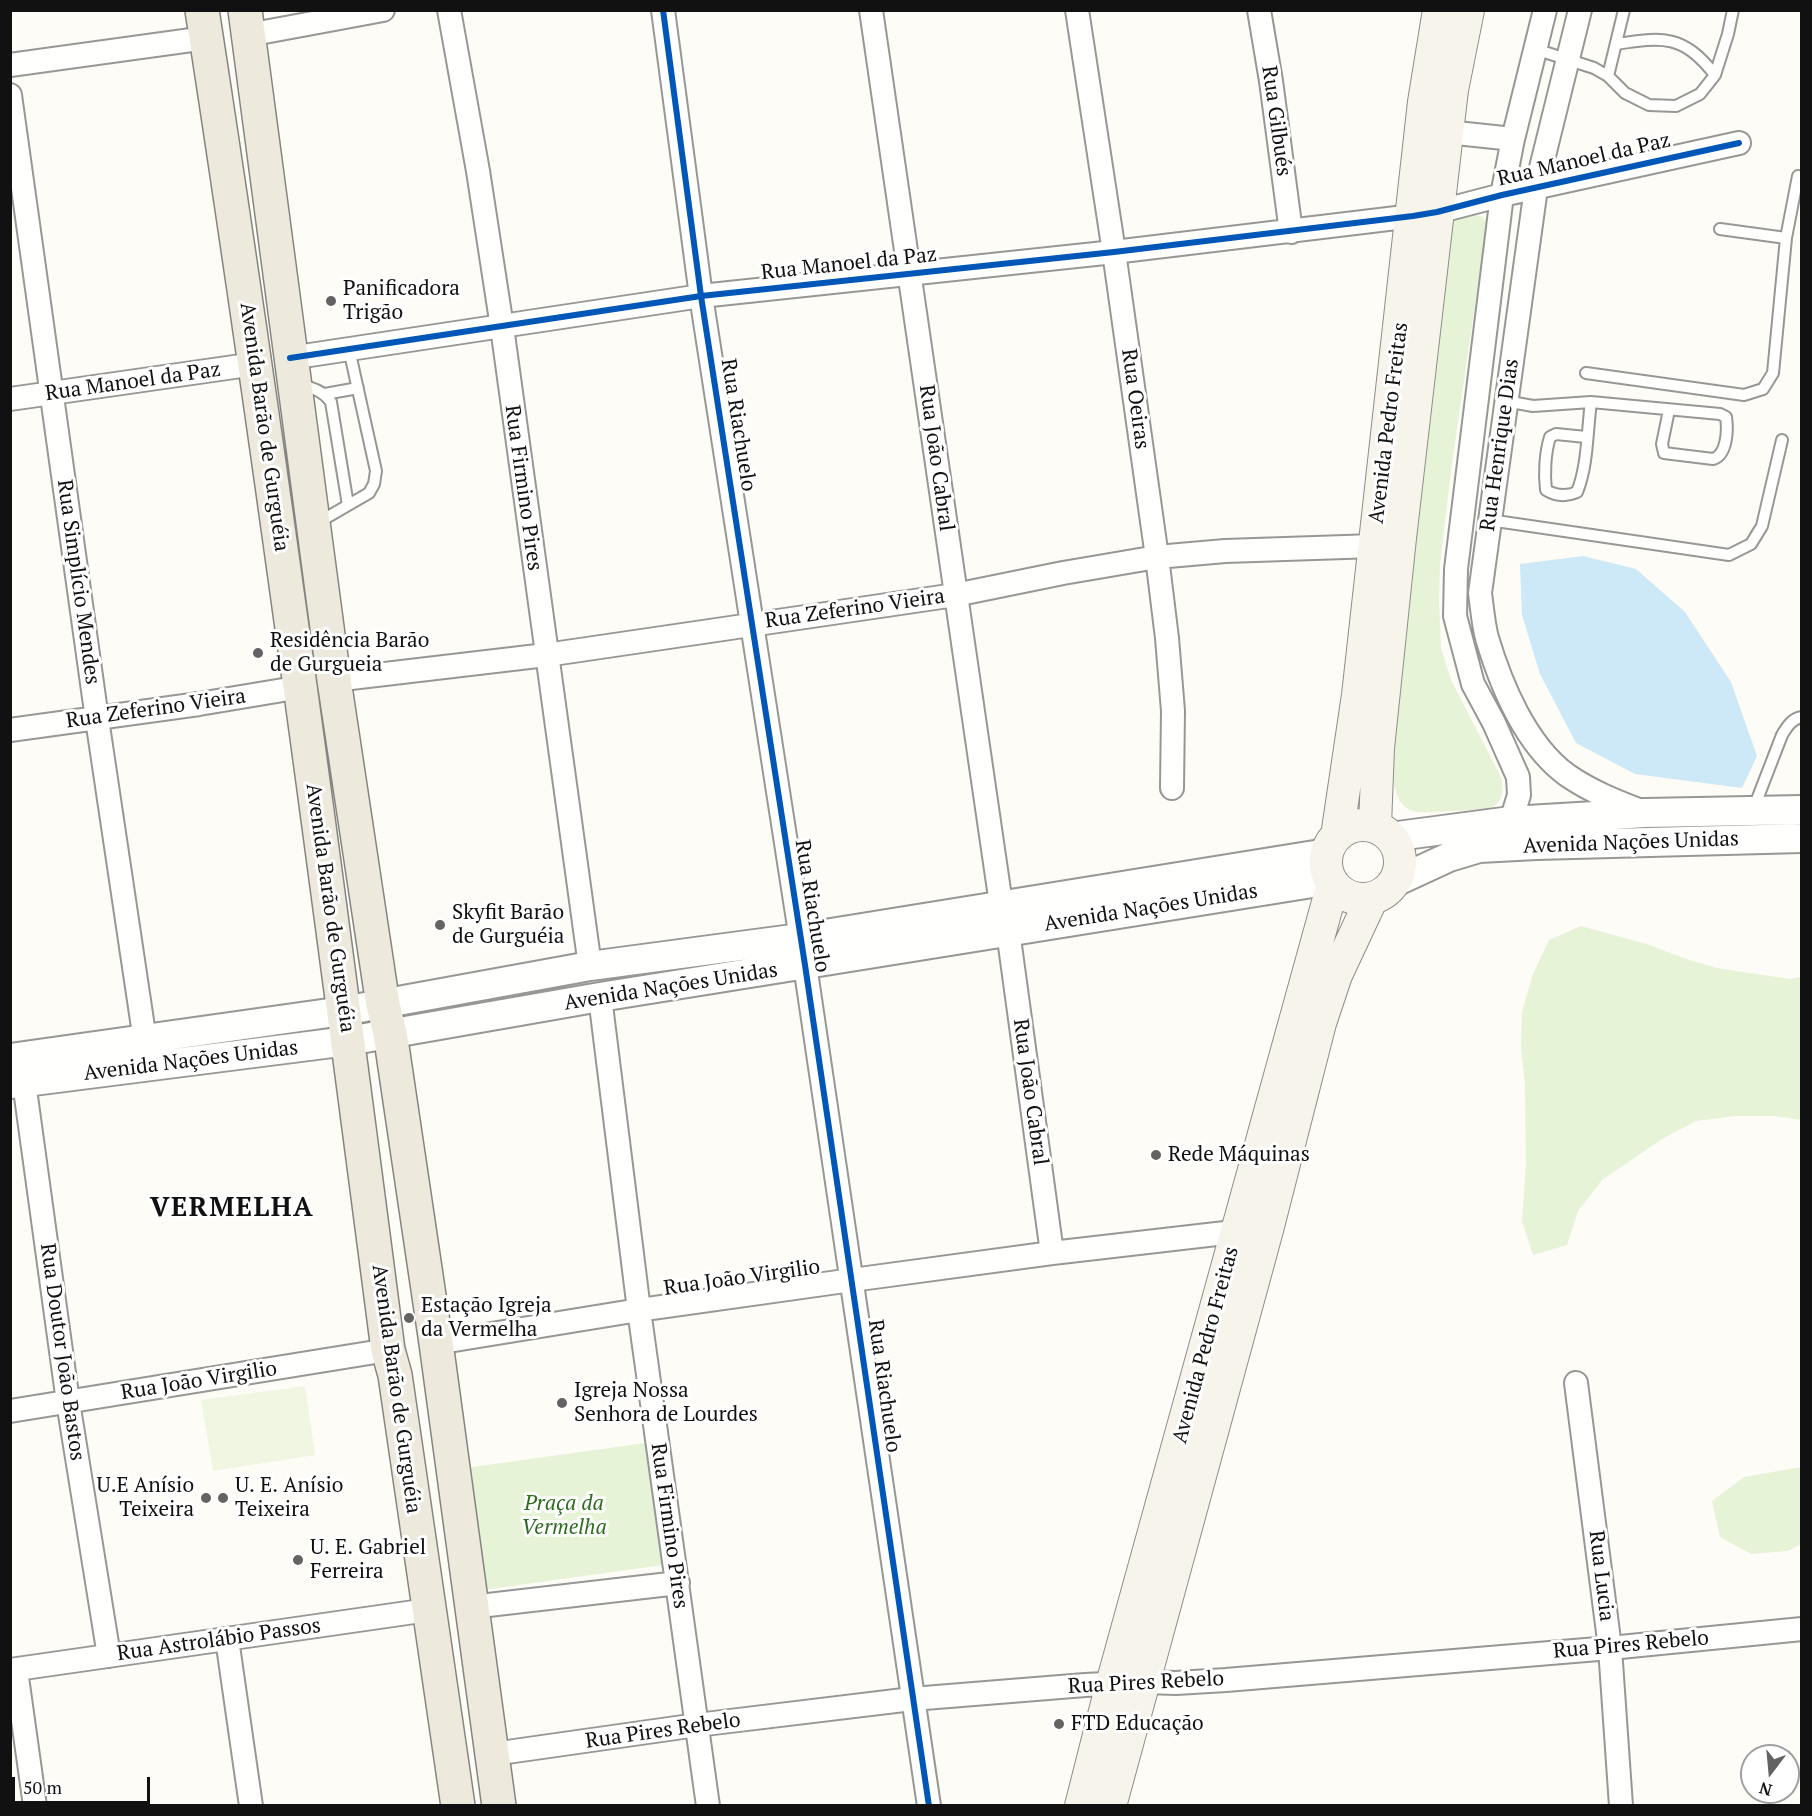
<!DOCTYPE html>
<html>
<head>
<meta charset="utf-8">
<style>
  body { margin:0 }
  #map { position:relative; width:1812px; height:1816px; overflow:hidden; background:#fdfcf7; font-family:"PT Serif",serif }
  canvas { display:block }
  .frame { position:absolute; inset:0; border:12px solid #111; pointer-events:none }
  .north { position:absolute; left:1740px; top:1744px; width:60px; height:60px; box-sizing:border-box; background:#fff; border:2px solid #a0a0a0; border-radius:50%; rotate:196deg; font-size:16px; font-weight:700; line-height:24px; text-align:center; color:#111 }
  .north::after { content:''; display:block; margin:auto; width:21px; height:27px; background:#646362; clip-path:polygon(50% 0,100% 100%,50% 72%,0 100%) }
  .scale { position:absolute; left:12px; top:1777px; width:138px; height:27px; box-sizing:border-box; border:3px solid #111; border-top:0; padding-left:8px; font-size:18px; line-height:21px; white-space:nowrap; color:#111; -webkit-text-stroke:4px #fff; paint-order:stroke }
</style>
</head>
<body>
<div id="map">
<canvas width="1812" height="1816"></canvas>
<div class="frame"></div>
<div class="north">N</div>
<div class="scale">50 m</div>
</div>
<script>
const c = document.querySelector('canvas').getContext('2d');
c.lineJoin = 'round';
function fillPath(path, color) {
  c.fillStyle = color;
  c.fill(path, 'evenodd');
}
function stroke(path, color, width, dash) {
  c.strokeStyle = color;
  c.lineWidth = width;
  c.lineCap = dash ? 'butt' : 'round';
  c.setLineDash(dash || []);
  c.stroke(path);
}
function label(font, color, halo, rows, align = 'center') {
  c.font = font + ' "PT Serif",serif';
  c.lineWidth = 6;
  c.setLineDash([]);
  c.textBaseline = 'middle';
  c.strokeStyle = halo;
  c.fillStyle = color;
  for (const [text, x, y, turn = 0] of rows) {
    c.save();
    c.translate(x, y);
    c.rotate((+turn || 0) * Math.PI / 180);
    c.textAlign = isNaN(turn) ? turn : align;
    if (halo) c.strokeText(text, 0, 0);
    c.fillText(text, 0, 0);
    c.restore();
  }
}
fillPath(new Path2D(`
  M1469,213L1482,217L1487,221L1451,471L1440,564L1439,601L1441,648L1451,680L1501,777C1504,788 1503,804 1490,808C1483,810 1423,813 1416,812C1410,811 1404,807 1401,802C1392,790 1393,768 1391,753L1453,223L1457,218Z
  M1581,926L1650,945L1683,958L1717,968L1790,979L1801,977V1120L1775,1116H1736L1696,1121L1662,1139L1602,1180L1578,1211L1567,1245L1533,1255L1522,1221L1526,1164L1525,1085L1521,1048L1522,1012L1533,974L1549,940Z
  M645,1443L663,1565L483,1590L465,1468Z
  M1801,1467V1544L1788,1551L1751,1554L1720,1537L1712,1501L1744,1477Z`), '#e7f3d7');
fillPath(new Path2D(`
  M305,1386L315,1455L213,1471L201,1400Z`), '#f0f6e1');
fillPath(new Path2D(`
  M1583,556L1636,569L1685,612L1731,682L1757,756L1742,788L1635,774L1576,743L1540,674L1522,615L1520,564Z`), '#cde8f7');
const service = new Path2D(`
  M1616,44C1663,37 1683,34 1715,75
  M1535,49L1594,68L1608,76L1625,93L1649,105L1676,106L1700,94L1715,75L1728,34L1733,10
  M1608,76L1624,10
  M1720,229L1786,238L1798,176
  M1586,373L1744,395L1763,389L1773,373L1786,238
  M298,384C312,388 322,390 331,402L348,505
  M325,394L358,388
  M1505,401L1533,406L1591,402L1720,414L1726,417C1728,430 1727,455 1713,459L1664,453L1662,444L1669,410
  M1586,437L1556,434L1550,437C1545,453 1544,474 1546,490C1556,496 1566,497 1577,492C1588,465 1587,431 1591,402
  M1489,520L1729,555L1751,544L1762,526L1782,440
  M319,522L369,493L374,484L376,471L349,349
  M1753,810L1782,735C1787,727 1791,719 1802,717`);
const minor = new Path2D(`
  M449,10L478,171L502,327L590,966
  M663,10L701,296L805,965L929,1806
  M871,10L1001,904
  M1077,10L1114,252L1157,557L1167,638L1173,711L1172,788
  M1259,10L1271,81L1291,232
  M1580,10L1536,188L1480,593C1482,607 1483,623 1487,638C1501,685 1526,745 1567,775C1590,791 1615,801 1641,811
  M248,35L383,10
  M10,65L206,38
  M10,95L97,719L147,1054
  M1447,132L1513,139
  M290,358L701,296L1114,252L1413,216L1437,212L1502,195L1739,143
  M10,399L255,364
  M334,680L546,655L955,595L1063,573L1157,557L1225,551L1375,546
  M10,730L199,704L301,687
  M1511,821L1519,795L1518,777L1494,723L1473,684L1455,616L1456,569L1502,195L1513,139L1545,10
  M1008,931L1052,1253
  M600,997L639,1310L708,1806
  M24,1082L68,1402L109,1656
  M436,1343L639,1310L852,1280L1052,1253L1251,1230
  M1576,1383L1610,1648L1621,1806
  M10,1411L388,1350
  M471,1607L678,1583
  M227,1639L251,1806
  M10,1670L428,1610
  M16,1670L35,1806
  M493,1754L697,1725L912,1699L1085,1685L1145,1682L1176,1683L1226,1680L1610,1648L1802,1629`);
const tertiary = new Path2D(`
  M1390,837L1511,821L1645,813L1802,810
  M1395,882L1449,857L1479,848L1536,845L1802,838
  M10,1058L343,1011L590,966L800,938L1327,853
  M10,1084L348,1041L600,997L1331,880`);
const secondary = new Path2D(`
  M1326 862a37 37 0 1 1 74 0a37 37 0 1 1-74 0Z
  M1375,826L1378,748L1400,538L1452,90L1468,10
  M1337,836L1358,695L1424,102L1439,10
  M1081,1806L1112,1684L1333,884
  M1110,1806L1267,1230L1320,1023L1336,975L1372,898`);
const primary = new Path2D(`
  M202,10C271,456 330,903 388,1350L395,1375L458,1806
  M245,10L334,680L383,1005L390,1033L436,1343L499,1806`);
stroke(service, '#979795', 14);
stroke(minor, '#979795', 26);
stroke(tertiary, '#979795', 32);
stroke(secondary, '#8e8d8b', 34);
stroke(primary, '#858482', 36);
stroke(service, '#fffffe', 10);
stroke(minor, '#fffffe', 22);
stroke(tertiary, '#fffffe', 28);
stroke(secondary, '#f6f4eb', 32);
stroke(primary, '#ede9dc', 33);
stroke(new Path2D(`
  M663,10L701,296L805,965L929,1806
  M290,358L701,296L1114,252L1413,216L1437,212L1502,195L1739,143`), '#0057b8', 6);
for (const [x, y, r, color] of [
  [331,301,6,"#646362"],
  [258,653,6,"#646362"],
  [440,925,6,"#646362"],
  [1156,1155,6,"#646362"],
  [409,1318,6,"#646362"],
  [562,1403,6,"#646362"],
  [206,1498,6,"#646362"],
  [223,1498,6,"#646362"],
  [298,1560,6,"#646362"],
  [1059,1724,6,"#646362"]
]) {
  const dot = new Path2D();
  dot.arc(x, y, r, 0, 2 * Math.PI);
  c.fillStyle = color;
  c.fill(dot);
  stroke(dot, '#fff', 2);
}
label('21px', '#111', '#fff', [
  ["Rua Gilbués",1276,121,82],
  ["Rua Manoel da Paz",1584,160,-13],
  ["Rua Manoel da Paz",849,264,-6],
  ["Rua Manoel da Paz",133,382,-8],
  ["Rua Oeiras",1135,399,82],
  ["Avenida Pedro Freitas",1389,423,-83],
  ["Rua Riachuelo",738,425,81],
  ["Avenida Barão de Gurguéia",264,427,82],
  ["Rua Henrique Dias",1500,445,-82],
  ["Rua João Cabral",936,458,82],
  ["Rua Firmino Pires",523,488,82],
  ["Rua Simplício Mendes",78,582,82],
  ["Rua Zeferino Vieira",855,609,-8],
  ["Rua Zeferino Vieira",156,709,-8],
  ["Avenida Nações Unidas",1631,843,-2],
  ["Rua Riachuelo",812,906,81],
  ["Avenida Barão de Gurguéia",330,908,82],
  ["Avenida Nações Unidas",1151,908,-9],
  ["Avenida Nações Unidas",671,987,-9],
  ["Avenida Nações Unidas",191,1061,-7],
  ["Rua João Cabral",1030,1092,82],
  ["Rua João Virgilio",742,1278,-8],
  ["Avenida Pedro Freitas",1206,1345,-75],
  ["Rua Doutor João Bastos",62,1352,82],
  ["Rua João Virgilio",199,1381,-9],
  ["Rua Riachuelo",884,1386,82],
  ["Avenida Barão de Gurguéia",396,1389,82],
  ["Rua Firmino Pires",669,1526,82],
  ["Rua Lucia",1601,1576,83],
  ["Rua Astrolábio Passos",219,1640,-8],
  ["Rua Pires Rebelo",1631,1645,-5],
  ["Rua Pires Rebelo",1146,1683,-3],
  ["Rua Pires Rebelo",663,1731,-8]
]);
label('21px', '#111', '#fff', [
  ["Panificadora",343,289],
  ["Trigão",343,313],
  ["Residência Barão",270,641],
  ["de Gurgueia",270,665],
  ["Skyfit Barão",452,913],
  ["de Gurguéia",452,937],
  ["Rede Máquinas",1168,1155],
  ["Estação Igreja",421,1306],
  ["da Vermelha",421,1330],
  ["Igreja Nossa",574,1391],
  ["Senhora de Lourdes",574,1415],
  ["U.E Anísio",194,1486,"right"],
  ["Teixeira",194,1510,"right"],
  ["U. E. Anísio",235,1486],
  ["Teixeira",235,1510],
  ["U. E. Gabriel",310,1548],
  ["Ferreira",310,1572],
  ["FTD Educação",1071,1724]
], 'left');
label('italic 21px', '#2f6b1f', '#fff', [
  ["Praça da",564,1504],
  ["Vermelha",564,1528]
]);
c.letterSpacing = '1.5px';
label('bold 27px', '#111', '#fff', [
  ["VERMELHA",232,1208]
]);
c.letterSpacing = '0px';
</script>
</body>
</html>
